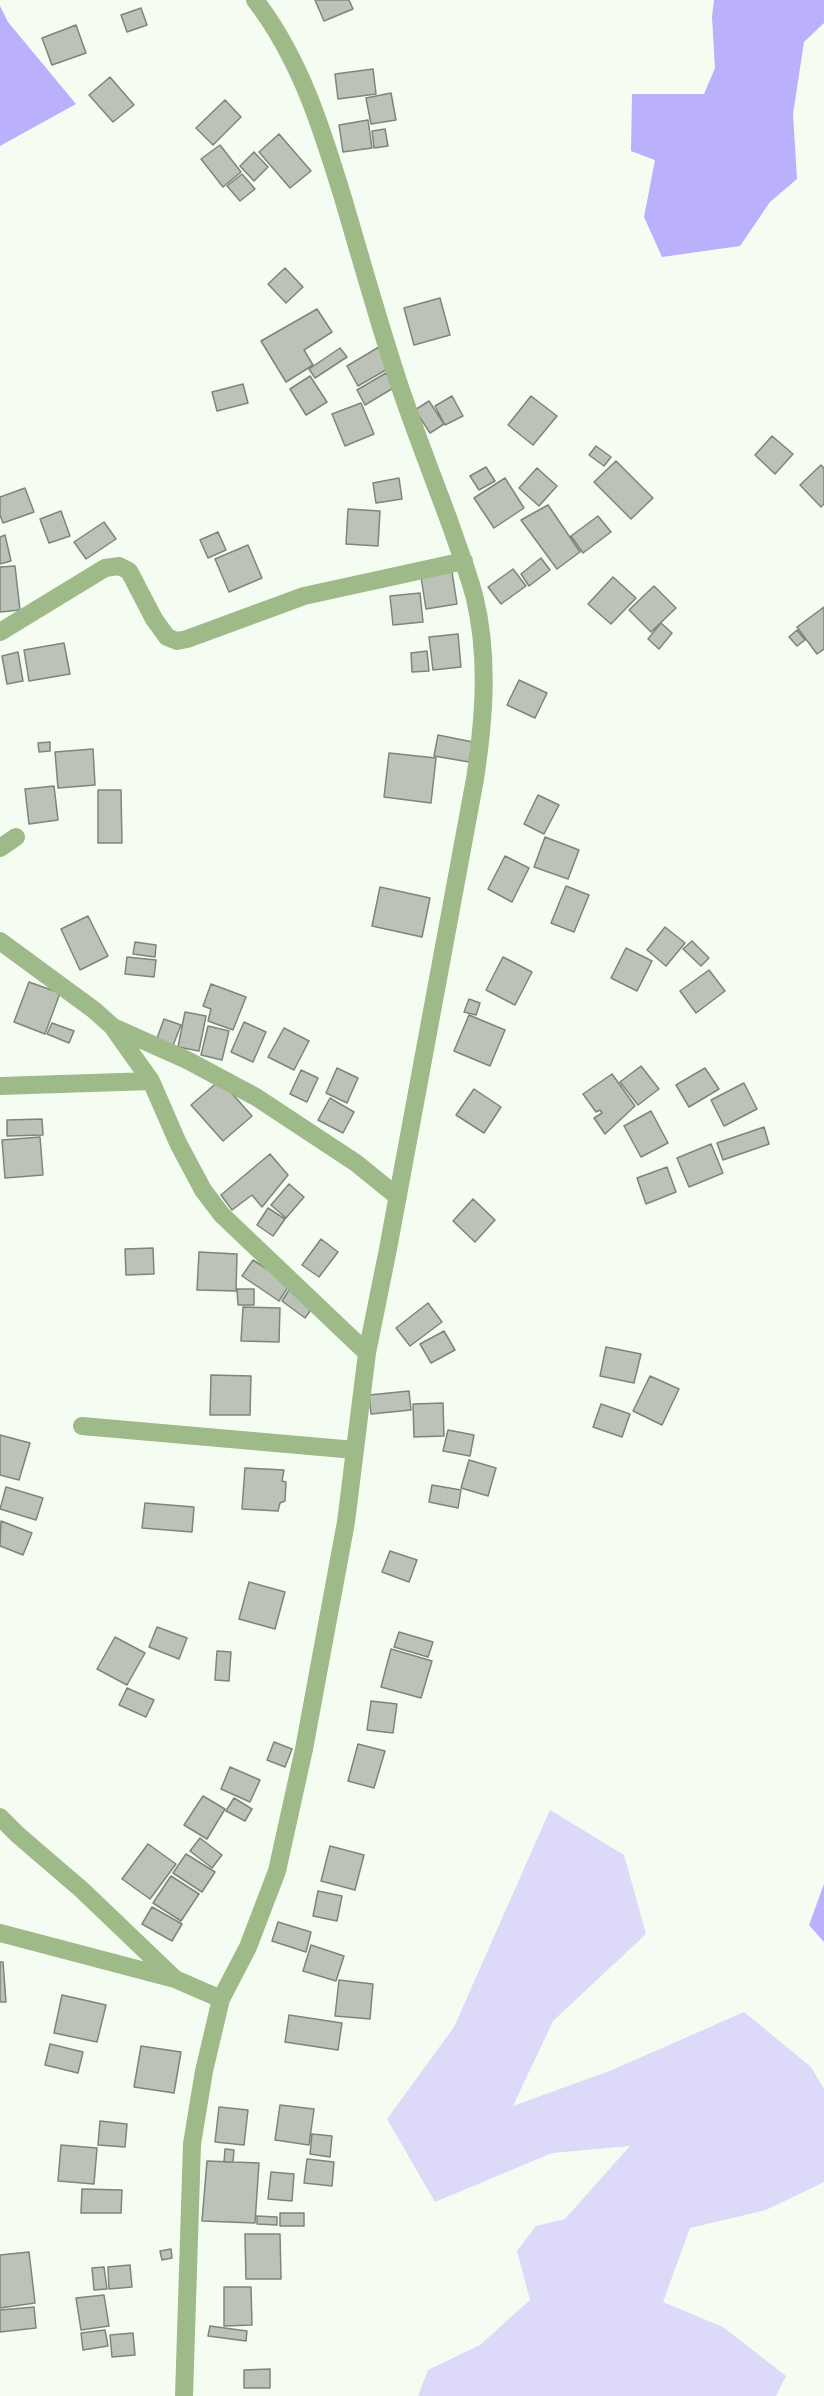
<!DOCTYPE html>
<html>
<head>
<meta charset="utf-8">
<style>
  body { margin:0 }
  canvas { display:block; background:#f5fcf1 }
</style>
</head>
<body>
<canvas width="824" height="2396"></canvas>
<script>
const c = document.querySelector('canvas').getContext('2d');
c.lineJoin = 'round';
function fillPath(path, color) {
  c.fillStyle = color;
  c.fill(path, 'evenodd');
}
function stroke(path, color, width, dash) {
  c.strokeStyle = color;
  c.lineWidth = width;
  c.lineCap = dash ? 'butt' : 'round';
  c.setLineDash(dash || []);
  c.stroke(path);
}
fillPath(new Path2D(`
  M550,1810L624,1855L646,1934L553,2021L513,2106L612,2070L744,2012L811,2067L824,2089V2182L766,2210L690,2228L663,2302L723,2327L786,2376L776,2396H418L428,2370L480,2345L530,2300L517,2251L536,2226L565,2219L630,2146L552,2153L435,2202L387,2119L454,2027Z`), '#dcd9f9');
fillPath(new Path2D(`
  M714,0H824V23L804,42L793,114L797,179L770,202L740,246L662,257L644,217L655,160L631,151L632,94H704L715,68L712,17Z
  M0,6L8,22L76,104L0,146Z
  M824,1884V1942L809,1925Z`), '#bab0fc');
const building = new Path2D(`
  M315,0H349L353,9L324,21Z
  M141,8L147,25L127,32L121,15Z
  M76,25L86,53L52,65L42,38Z
  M373,69L376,94L338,99L335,74Z
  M110,77L134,105L113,122L89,95Z
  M391,93L396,120L371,124L366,98Z
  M225,100L241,117L213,145L196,128Z
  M368,120L372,148L343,152L339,125Z
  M385,129L388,146L374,148L372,131Z
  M279,134L311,171L290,188L259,152Z
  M220,145L241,172L223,187L201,159Z
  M254,152L268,167L254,181L240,166Z
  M242,174L255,189L240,201L227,186Z
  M285,268L303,287L286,303L268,284Z
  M440,298L450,335L414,345L404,308Z
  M317,309L332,332L304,350L313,365L286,382L261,341Z
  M379,347L391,367L358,386L347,366Z
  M340,348L347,357L315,378L309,369Z
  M386,373L395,387L365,405L357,390Z
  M310,376L327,402L306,415L290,389Z
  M243,384L248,403L217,411L212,392Z
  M452,396L463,416L445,425L435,406Z
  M531,396L557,416L533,445L508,425Z
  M429,401L444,424L430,433L415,410Z
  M361,403L374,434L345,446L332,414Z
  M772,436L793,454L775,474L755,455Z
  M596,446L611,457L604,466L589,455Z
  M616,461L653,498L631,519L594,482Z
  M821,465L824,468V504L821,507L800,485Z
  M486,467L495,481L479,490L470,476Z
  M537,468L557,486L539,506L519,488Z
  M399,478L402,499L376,503L373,483Z
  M505,478L524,508L494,528L474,498Z
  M25,488L34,512L3,523L0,515V497Z
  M548,505L580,552L557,569L521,520Z
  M348,509L380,511L378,546L346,544Z
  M61,511L70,536L49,543L40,519Z
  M598,516L611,532L583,553L571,536Z
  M104,522L116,539L86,559L74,542Z
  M218,532L226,550L208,558L200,540Z
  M5,535L11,561L0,564V537Z
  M248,545L262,578L229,592L215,559Z
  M541,558L550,570L529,586L521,574Z
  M15,566L20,610L0,612V567Z
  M513,569L526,586L501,604L488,587Z
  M452,572L457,604L426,609L421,577Z
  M613,577L636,598L611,624L588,604Z
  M654,586L676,608L651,632L629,610Z
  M420,593L423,622L393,625L390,596Z
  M824,607V649L817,654L797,627Z
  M661,623L672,633L659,649L648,639Z
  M797,630L805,640L797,646L789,637Z
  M458,634L461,667L433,670L429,637Z
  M64,643L70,674L29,681L24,650Z
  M427,651L429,671L412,672L411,653Z
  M18,652L23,681L7,684L2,656Z
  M519,680L547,693L535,718L507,705Z
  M438,735L473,742L469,762L434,756Z
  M50,742V751L39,752L38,743Z
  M93,749L95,785L58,788L55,752Z
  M389,753L436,758L431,803L384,797Z
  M54,786L58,820L29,824L25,789Z
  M98,790H121L122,843H98Z
  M538,795L559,805L544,834L524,824Z
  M545,837L579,850L568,879L534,867Z
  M505,856L529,868L512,902L488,889Z
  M566,886L589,895L574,932L551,923Z
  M380,887L430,898L422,937L372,926Z
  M88,916L108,956L80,970L61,929Z
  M665,927L685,943L666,966L647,950Z
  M692,941L709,958L701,966L683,949Z
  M135,942L156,945L155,957L133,954Z
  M626,948L652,961L637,991L611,978Z
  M127,957L156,960L154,977L125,974Z
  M503,957L532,972L515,1005L486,990Z
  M709,970L725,991L696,1013L680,991Z
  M29,982L60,993L45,1034L14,1022Z
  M211,984L246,997L233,1030L208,1021L211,1009L203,1006Z
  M469,999L480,1003L476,1015L464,1012Z
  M185,1012L206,1016L199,1051L178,1047Z
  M469,1015L505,1030L490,1066L454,1051Z
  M164,1019L181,1025L172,1048L156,1041Z
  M244,1022L266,1032L253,1062L231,1052Z
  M52,1023L74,1031L69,1043L47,1034Z
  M208,1026L229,1031L222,1060L201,1055Z
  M284,1028L309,1041L294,1070L268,1057Z
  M641,1066L659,1089L638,1105L620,1082Z
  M337,1068L358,1078L347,1103L326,1093Z
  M705,1068L719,1089L689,1107L676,1085Z
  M301,1070L318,1078L307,1102L290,1094Z
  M612,1074L635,1106L605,1134L594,1118L602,1113L600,1110L596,1112L583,1094Z
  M220,1080L252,1116L223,1141L191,1105Z
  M744,1083L757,1109L724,1126L711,1100Z
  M474,1089L501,1107L484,1133L456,1115Z
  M330,1098L354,1112L343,1133L318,1120Z
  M651,1111L668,1143L641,1157L624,1126Z
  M42,1119L43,1135L7,1136V1120Z
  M764,1127L769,1144L723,1160L717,1143Z
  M40,1137L43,1175L5,1178L2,1140Z
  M711,1144L723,1173L689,1187L677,1158Z
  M270,1154L288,1175L262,1207L252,1195L232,1210L221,1195Z
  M667,1167L676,1192L646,1204L637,1178Z
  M289,1184L304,1197L286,1218L271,1205Z
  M473,1199L495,1220L475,1242L453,1221Z
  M268,1208L285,1219L273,1236L257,1225Z
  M321,1239L338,1252L319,1277L302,1265Z
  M153,1248L154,1274L126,1275L125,1249Z
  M199,1252L237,1254L236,1291L197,1290Z
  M253,1260L290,1284L279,1301L242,1276Z
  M237,1289H254V1305H238Z
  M289,1290L313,1307L305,1318L282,1301Z
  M428,1303L442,1322L410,1346L396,1328Z
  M243,1307L280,1308L279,1342L241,1341Z
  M444,1331L455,1350L431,1363L420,1344Z
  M606,1347L641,1354L634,1383L600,1376Z
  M211,1375L251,1376L250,1415H210Z
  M650,1376L679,1389L662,1425L633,1411Z
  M409,1391L411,1410L371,1414L369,1395Z
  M443,1403L444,1436L414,1437L413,1404Z
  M601,1404L630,1414L622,1437L593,1427Z
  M448,1430L474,1435L470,1456L443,1451Z
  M0,1435L30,1443L19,1480L0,1475Z
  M469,1460L496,1468L488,1496L461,1488Z
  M245,1468L284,1470L282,1481L286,1482L285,1501L280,1503L278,1511L242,1509Z
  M432,1485L461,1490L458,1508L429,1502Z
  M6,1487L43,1498L36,1520L0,1509Z
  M145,1503L194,1507L192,1532L142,1528Z
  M1,1521L32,1533L23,1555L0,1546Z
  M390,1551L417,1560L409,1582L382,1572Z
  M249,1582L285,1592L275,1629L239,1619Z
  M157,1627L187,1638L179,1659L149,1647Z
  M399,1632L433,1642L428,1657L394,1647Z
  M115,1637L145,1653L127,1685L97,1669Z
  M391,1649L432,1661L421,1698L381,1687Z
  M217,1651L231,1652L229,1681L215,1680Z
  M127,1688L154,1700L146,1717L119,1705Z
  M371,1701L397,1704L393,1733L367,1730Z
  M274,1742L292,1749L285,1767L267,1760Z
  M358,1744L385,1751L374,1788L348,1781Z
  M230,1767L260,1780L250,1802L221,1789Z
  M203,1796L225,1809L207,1839L184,1825Z
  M234,1798L252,1809L245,1821L226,1811Z
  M200,1838L222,1855L212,1868L190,1851Z
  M148,1844L176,1864L150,1899L122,1879Z
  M330,1846L364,1855L355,1890L321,1881Z
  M186,1854L215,1872L202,1892L173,1873Z
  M171,1876L199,1894L181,1921L153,1903Z
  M318,1891L342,1896L337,1921L313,1916Z
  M152,1907L182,1924L172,1941L142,1924Z
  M278,1922L311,1932L306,1952L272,1941Z
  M311,1945L344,1956L336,1981L303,1971Z
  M0,1962H3L6,2002H0Z
  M339,1980L373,1984L370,2019L335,2016Z
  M62,1995L106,2005L97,2042L54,2033Z
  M289,2015L342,2023L338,2050L285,2042Z
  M50,2044L83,2052L78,2073L45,2065Z
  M141,2046L181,2052L174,2093L134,2087Z
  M280,2105L314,2109L309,2145L275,2140Z
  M219,2107L248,2110L244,2145L215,2142Z
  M100,2121L127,2124L125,2147L98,2145Z
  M312,2134L332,2136L330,2157L310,2154Z
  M61,2145L97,2148L94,2184L58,2181Z
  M225,2149L234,2150L233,2162H224Z
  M307,2159L334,2162L332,2186L304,2183Z
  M207,2161L259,2163L255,2223L202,2221Z
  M271,2172L294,2174L292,2201L268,2199Z
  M82,2189L122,2190L121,2213H81Z
  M280,2213H304V2226H280Z
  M257,2216L277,2217V2225L257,2224Z
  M245,2234H280L281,2279H246Z
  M171,2249L172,2258L162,2260L160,2251Z
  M29,2252L35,2303L0,2308V2255Z
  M130,2265L132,2287L109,2289L108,2267Z
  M104,2267L107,2289L94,2290L92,2268Z
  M224,2287H251L252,2325L224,2326Z
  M104,2295L109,2326L81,2330L76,2298Z
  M34,2307L36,2328L0,2332V2310Z
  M210,2326L247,2331L246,2341L208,2336Z
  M105,2330L108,2346L83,2350L81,2333Z
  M133,2333L135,2355L112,2357L110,2335Z
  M270,2369V2388H244V2370Z`);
fillPath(building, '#bcc2b7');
stroke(building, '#7e857a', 1.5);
stroke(new Path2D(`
  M0,632L105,568L119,566L129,571L154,619L167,637L177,641L187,639L304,596L464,561
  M0,848L16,837
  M0,941L94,1010L113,1027L187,1060L256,1097L356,1163L398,1197
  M114,1029L151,1081L178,1143L203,1190L222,1215L367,1353
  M0,1086L151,1081
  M82,1426L355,1450
  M0,1817L18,1835L82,1890L175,1979
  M0,1933L175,1979L221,1999
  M184,2396L192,2144L204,2071L221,1999L248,1947L277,1871L304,1749L346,1522L367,1353L388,1249L475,779C484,720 489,658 475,599C469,574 459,550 451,526C433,477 414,429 398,381C378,320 361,259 343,198C322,129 300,58 255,0`), '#9eba88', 18);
</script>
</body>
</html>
